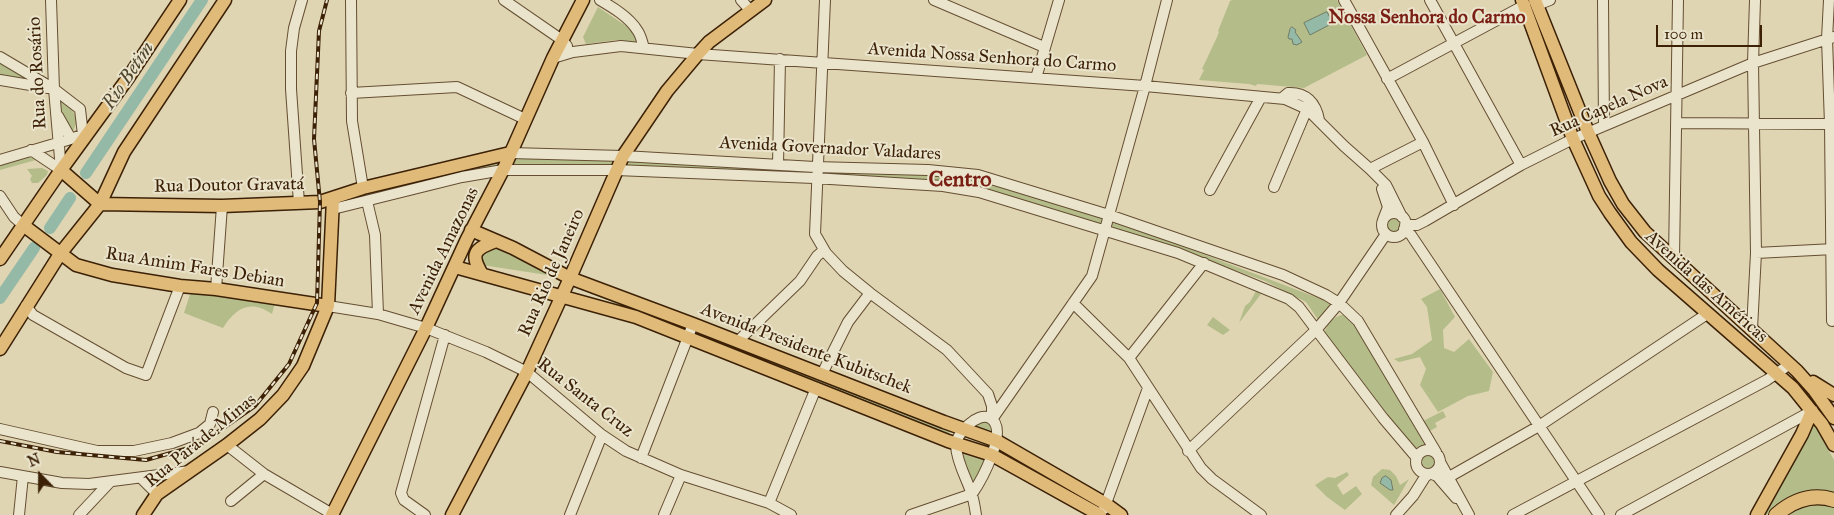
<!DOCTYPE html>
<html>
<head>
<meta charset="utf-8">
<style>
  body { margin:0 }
  #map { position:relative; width:1834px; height:515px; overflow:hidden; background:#dfd5b2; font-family:"IM FELL Great Primer",serif }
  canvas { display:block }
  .north { position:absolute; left:15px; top:450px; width:50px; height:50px; -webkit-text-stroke:4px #eae4cd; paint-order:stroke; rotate:338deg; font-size:14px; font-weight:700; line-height:20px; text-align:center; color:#3c2106 }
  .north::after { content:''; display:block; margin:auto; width:18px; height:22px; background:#3c2106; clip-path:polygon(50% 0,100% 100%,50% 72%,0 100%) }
  .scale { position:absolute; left:1656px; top:25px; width:106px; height:22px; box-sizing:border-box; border:2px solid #3c2106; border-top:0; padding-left:6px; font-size:15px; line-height:18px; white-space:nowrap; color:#3c2106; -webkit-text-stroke:4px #eae4cd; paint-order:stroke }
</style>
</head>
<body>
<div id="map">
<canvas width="1834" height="515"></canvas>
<div class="north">N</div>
<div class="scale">100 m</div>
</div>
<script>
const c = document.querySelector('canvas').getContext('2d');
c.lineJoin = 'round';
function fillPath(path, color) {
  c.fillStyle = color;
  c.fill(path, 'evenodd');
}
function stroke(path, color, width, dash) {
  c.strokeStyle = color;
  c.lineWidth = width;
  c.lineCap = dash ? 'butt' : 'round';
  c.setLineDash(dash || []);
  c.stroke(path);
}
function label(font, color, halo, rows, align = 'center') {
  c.font = font + ' "IM FELL Great Primer",serif';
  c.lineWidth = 4;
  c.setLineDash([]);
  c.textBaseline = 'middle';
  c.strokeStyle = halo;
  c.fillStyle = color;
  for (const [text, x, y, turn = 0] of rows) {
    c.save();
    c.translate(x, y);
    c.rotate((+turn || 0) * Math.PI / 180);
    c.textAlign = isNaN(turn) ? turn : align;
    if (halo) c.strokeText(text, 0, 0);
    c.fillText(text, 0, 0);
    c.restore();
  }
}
fillPath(new Path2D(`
  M1232,0H1337L1367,55L1304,88L1257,84L1256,86L1249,84L1199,80L1204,70L1202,69L1217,37L1219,32L1218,31L1230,1Z
  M598,7L635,32L637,42L616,40L586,44L583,37Z
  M0,63L36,83L0,76Z
  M56,96C68,106 83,115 73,131C62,125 59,108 56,96Z
  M28,156L36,160L0,170V165Z
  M527,158L586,159L945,175L978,181L1132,227L1334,304L1319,321L1306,302L1265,281L1134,234L965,183L603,164L492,168L345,204L344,197L496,159Z
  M42,168L48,171L47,175L38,183H32L30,179L32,176L27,169Z
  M1386 225a7 7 0 1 1 14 0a7 7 0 1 1-14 0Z
  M492,247L560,277L482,265L479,262L482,249Z
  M576,283L688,326L685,332L575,287Z
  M1440,289L1455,317L1443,330L1444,348L1454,352L1469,339L1493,372L1489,391L1468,396L1438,412L1420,385L1426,369L1420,357L1399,362L1394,359L1412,354L1432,340L1427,307L1421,299Z
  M191,291L276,299L272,314C250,299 236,308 223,328L184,313Z
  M1256,291L1261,294L1239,323L1245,306L1250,302Z
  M1341,315H1349L1430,448L1425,447L1415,453L1323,336C1327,325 1330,319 1341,315Z
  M1213,317L1230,330L1223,335L1207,325Z
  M697,330L950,428L949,435L694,338Z
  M1443,411L1446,417L1435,423L1437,427L1428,432L1423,421Z
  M980,421H990L994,437L969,427Z
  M1814,424L1834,460V493C1810,485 1783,496 1767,515H1762C1770,500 1778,485 1787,470C1796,456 1808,443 1811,426Z
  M1000,447L1097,503L1095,508L998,454Z
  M962,454L986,461L972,489Z
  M1422 461a7 7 0 1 1 14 0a7 7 0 1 1-14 0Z
  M1382,469L1390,470L1396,476L1400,485L1409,479L1394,505L1371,485L1373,477Z
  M1347,472L1349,475L1337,485L1343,495L1356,486L1362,494L1345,510L1327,497L1315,485L1328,477L1335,478Z
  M1816,504L1834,507V515H1786L1806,505Z`), '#b4bd8a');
const water = new Path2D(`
  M1327,12L1333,23L1310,35L1304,23Z
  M1292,27L1296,30L1295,32L1302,42L1297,45L1293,44L1292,39H1289L1288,37L1290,29Z
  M1386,476L1391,480L1393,490H1390L1380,483L1382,478Z`);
fillPath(water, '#95b9a7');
stroke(water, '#717c67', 1);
stroke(new Path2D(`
  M86,173L202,0
  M50,228L70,198
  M0,298L34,248`), '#95b9a7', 12);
const minor = new Path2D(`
  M51,0L54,89L61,170
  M351,0L352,121L363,188
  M504,0L562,40L567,46
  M600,0C612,7 629,17 637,30C641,35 642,42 644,48
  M741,0L750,10
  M825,0L815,234L826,253L843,271L870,293L947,350L988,394L992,406V419
  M934,0L1044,47
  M1344,0L1423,142L1454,205
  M1430,0L1521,165
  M1603,0L1604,126
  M1829,0L1827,39L1830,124L1832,321
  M1537,5L1550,0
  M0,57L54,89L80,109L83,135
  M553,58L573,52L621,46L698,54L1145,86L1285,99L1307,109L1344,146L1370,169L1386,185L1402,217
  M1036,78L1059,0
  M1387,79L1525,5
  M0,80L48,88
  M351,93L457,87L525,119
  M1282,98L1288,93C1306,92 1316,103 1319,120
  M58,116L71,139
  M1676,123L1834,124
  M31,150L61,170
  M510,153L623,156L815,167L928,170L978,175L1109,215L1283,275L1326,295L1339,303L1358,321L1436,452
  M0,160L71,139L88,132
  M778,165L780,59
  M1370,169L1423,142
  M1274,187L1307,109
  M1382,189L1388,207L1383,220
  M1210,190L1261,97
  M0,196L14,217L23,225
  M367,201L375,235L378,314
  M299,203L291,89V51L294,28L302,0
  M333,209L462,177L503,170H616L814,178L943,186L979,192L1178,253L1289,299L1299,307L1383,418L1417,458
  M1382 225a12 12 0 1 1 24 0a12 12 0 1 1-24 0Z
  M1405,225H1417L1425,221L1521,165L1573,139L1753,63L1834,37
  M1404,229L1411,235L1599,515
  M1756,253L1834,249
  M1674,258L1678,0
  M216,289L222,206
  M1073,303L1129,358L1201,468L1212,479L1261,515
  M26,306L33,315L126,368L146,375L180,286
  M328,306L378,314L426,328L486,352L527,372L602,435L626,451L681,475L769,503L791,515
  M1752,329L1756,253L1753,63L1755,0
  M738,341L800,281L817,256L824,250
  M1129,358L1204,263
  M822,374L848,322L870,293
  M993,418L1092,276L1145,86L1167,0
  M0,429L97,451H134L172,443L199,433L210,424L213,412
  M227,445L264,474L334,515
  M1416 462a12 12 0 1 1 24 0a12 12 0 1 1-24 0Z
  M1188,451L1316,330L1339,303L1386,234
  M641,458L693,324
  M1440,462L1469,515
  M0,472L62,483L89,484L190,471
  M1432,474L1437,476L1456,498
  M1449,477L1539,426L1707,314
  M141,478L157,494
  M972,494C981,481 1010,429 990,418C978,411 955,434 956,446C957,463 966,477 971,492C974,500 975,508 976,515
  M231,501L264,474
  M769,503L816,388
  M1104,509L1148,388
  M19,515L23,476
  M79,515L110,482
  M425,515L404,500L401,493L445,335
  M570,515L602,435
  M664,515L681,475
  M911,515L972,494
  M1396,515L1413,496L1425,477L1429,474
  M1513,515L1767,380L1790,364
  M1621,515L1812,411`);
const major = new Path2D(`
  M1522,0L1573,139L1599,196L1610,213L1631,242L1658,270L1793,388L1822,424L1834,445
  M1535,0L1588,132L1610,181L1623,204L1645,232L1797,371L1814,390L1834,418
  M61,170L100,204L222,206L320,202L363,188L510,153
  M23,225L76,265L112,275L180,286L216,289L328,306
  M471,230L513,248L570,278L693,324L944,422L997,441L1106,504L1121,515
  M0,259L61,170L128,78L180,0
  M455,267L636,317L948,441L992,455L1100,515
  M482,274C470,254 474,249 496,241
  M0,349L60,254L100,204L124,152L225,0
  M1813,382L1834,395
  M143,515L157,494L227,445L260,419L283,395L303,366L328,306L333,199
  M332,515L426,328L467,239L505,166L553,58L583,0
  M452,515L527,372L570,278L623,156L667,91L698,54L709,42L765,0
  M1757,515L1802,434L1812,411`);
const highway = new Path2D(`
  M1776,515C1792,501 1812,493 1834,500`);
stroke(minor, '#654e31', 12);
stroke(major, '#3c2106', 15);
stroke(highway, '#3c2106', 16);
stroke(minor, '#eae4cd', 10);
stroke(major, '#e0ba79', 12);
stroke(highway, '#e0ba79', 14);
const rail = new Path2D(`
  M0,441L57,452L146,460L199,445L255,406L289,364L317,303L320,202L314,139L319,31L327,0`);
stroke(rail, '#3c2106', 4);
stroke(rail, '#eae4cd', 2, [5.5]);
label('18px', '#3c2106', '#eae4cd', [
  ["Avenida Nossa Senhora do Carmo",992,58,4],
  ["Rua do Rosário",38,73,-93],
  ["Rua Capela Nova",1609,107,-24],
  ["Avenida Governador Valadares",830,149,3],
  ["Rua Doutor Gravatá",229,186,-1],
  ["Avenida Amazonas",444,251,-64],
  ["Rua Amim Fares Debian",195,268,9],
  ["Rua Rio de Janeiro",552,273,-66],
  ["Avenida das Américas",1706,287,42],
  ["Avenida Presidente Kubitschek",806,349,21],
  ["Rua Santa Cruz",585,398,38],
  ["Rua Pará de Minas",201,441,-39]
]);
label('bold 19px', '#7a1f14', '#eae4cd', [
  ["Nossa Senhora do Carmo",1427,18]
]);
label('italic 19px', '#52472e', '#eae4cd', [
  ["Rio Betim",129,76,-56]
]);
label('bold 22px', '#7a1f14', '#eae4cd', [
  ["Centro",960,181]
]);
</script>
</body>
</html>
